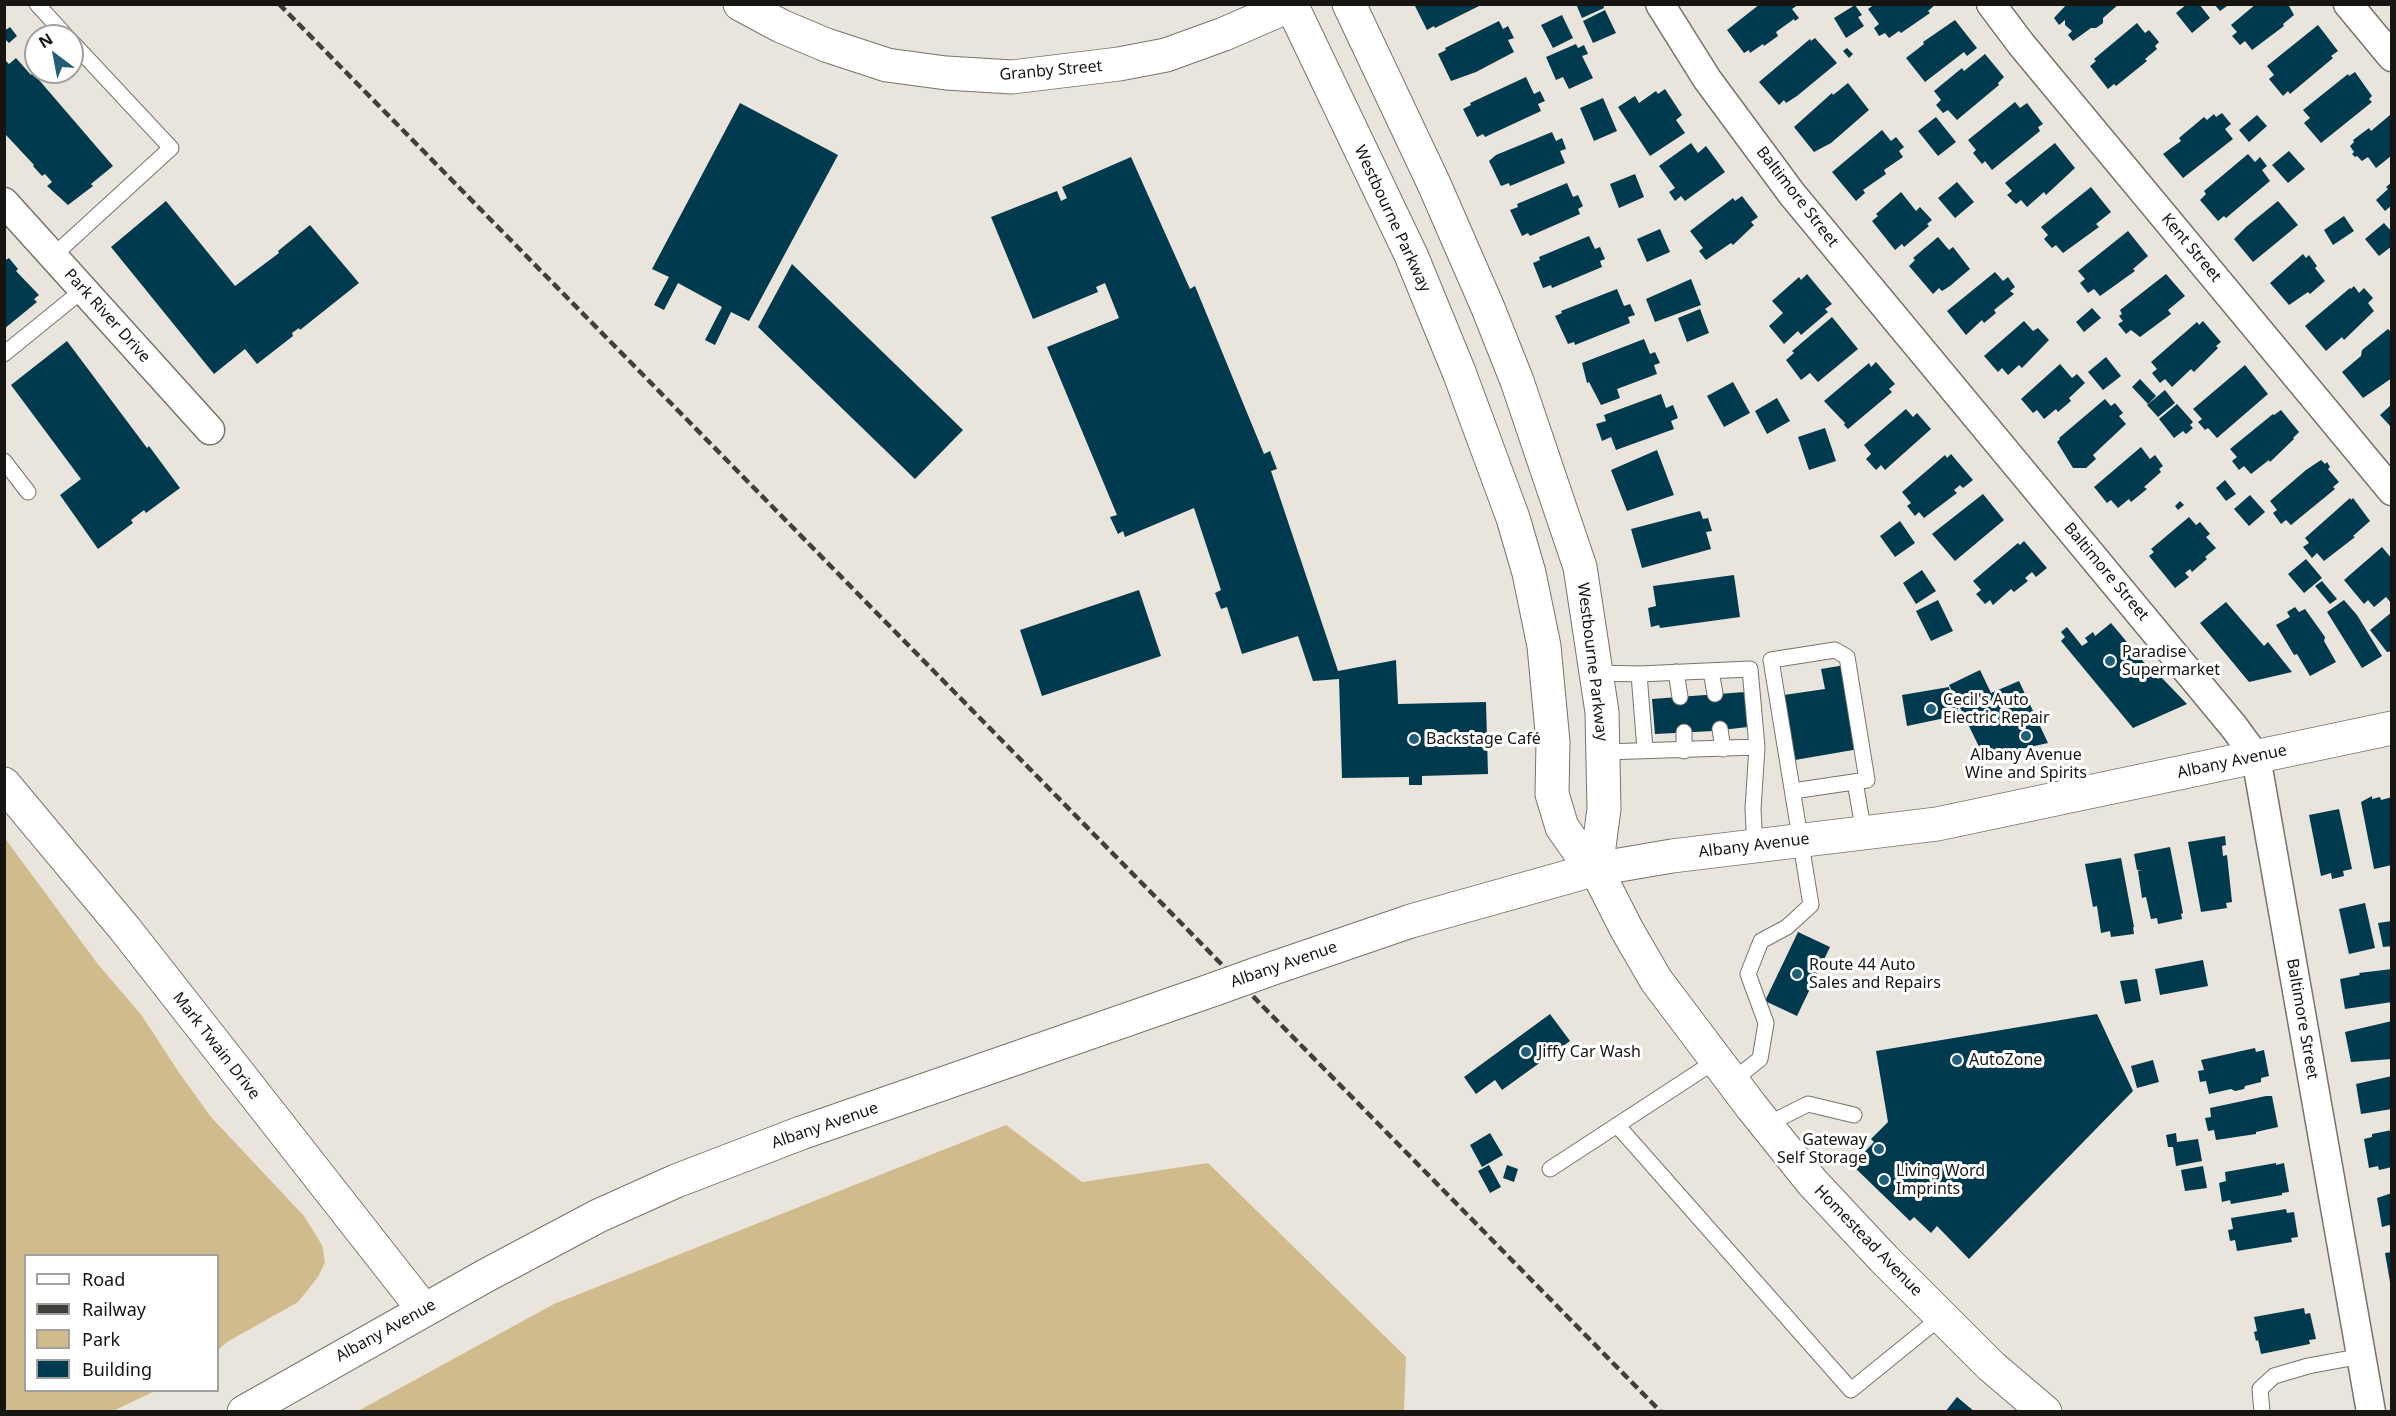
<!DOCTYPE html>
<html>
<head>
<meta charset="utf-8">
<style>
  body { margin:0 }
  #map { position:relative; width:2396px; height:1416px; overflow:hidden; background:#e9e5dc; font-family:"Noto Sans",sans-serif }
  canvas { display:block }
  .frame { position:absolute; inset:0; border:6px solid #161512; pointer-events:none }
  .legend { position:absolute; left:24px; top:1254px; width:195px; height:138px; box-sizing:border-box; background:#fff; border:2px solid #a2a1a0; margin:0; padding:8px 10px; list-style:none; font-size:18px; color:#161512 }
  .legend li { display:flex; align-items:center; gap:12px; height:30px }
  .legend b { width:30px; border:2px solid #a2a1a0 }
  .north { position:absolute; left:24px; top:24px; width:60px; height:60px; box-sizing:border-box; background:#fff; border:2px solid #a2a1a0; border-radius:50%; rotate:328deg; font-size:16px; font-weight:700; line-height:24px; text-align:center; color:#161512 }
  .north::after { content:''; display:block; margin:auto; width:21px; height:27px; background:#225e76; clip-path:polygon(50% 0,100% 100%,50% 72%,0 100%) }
</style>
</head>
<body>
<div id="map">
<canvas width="2396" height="1416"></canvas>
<div class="frame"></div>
<ul class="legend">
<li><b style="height:8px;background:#fff"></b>Road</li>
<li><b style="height:8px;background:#413f3b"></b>Railway</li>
<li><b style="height:16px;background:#d0bb8c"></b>Park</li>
<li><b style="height:16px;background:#003a4e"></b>Building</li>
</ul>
<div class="north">N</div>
</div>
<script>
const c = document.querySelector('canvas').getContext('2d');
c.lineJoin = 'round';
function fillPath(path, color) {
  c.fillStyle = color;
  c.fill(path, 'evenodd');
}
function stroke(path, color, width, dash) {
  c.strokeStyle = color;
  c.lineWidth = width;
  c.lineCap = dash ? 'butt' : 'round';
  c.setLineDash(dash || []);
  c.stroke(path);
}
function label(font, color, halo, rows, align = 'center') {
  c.font = font + ' "Noto Sans",sans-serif';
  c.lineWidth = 6;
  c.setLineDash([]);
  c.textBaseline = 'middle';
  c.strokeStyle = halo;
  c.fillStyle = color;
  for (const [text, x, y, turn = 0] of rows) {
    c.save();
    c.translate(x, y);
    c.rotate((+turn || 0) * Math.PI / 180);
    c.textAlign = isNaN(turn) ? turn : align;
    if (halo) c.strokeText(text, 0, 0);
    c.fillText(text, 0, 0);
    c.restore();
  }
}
fillPath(new Path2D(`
  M4,837L97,963L142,1016L180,1074L211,1117L304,1216L322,1245L325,1262L318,1277L298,1302L227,1342L218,1350V1256H26V1390L155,1391L113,1411H5Z
  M1006,1125L1082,1182L1208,1163L1406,1357L1404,1411H358L554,1304Z`), '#d0bb8c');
fillPath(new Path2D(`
  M1414,4H1483L1435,28L1434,26L1427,30Z
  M1576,4H1603L1604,8L1582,18Z
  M1760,4H1799L1792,9L1799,18L1795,21L1794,19L1776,32L1778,36L1764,46L1763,44L1750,53L1749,50L1744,53L1727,30Z
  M1875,4H1936L1928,11L1930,13L1901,33L1899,31L1889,38L1885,33L1879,36L1874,28L1879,24L1868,9Z
  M2067,4H2119L2103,18V23L2096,28H2091L2073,41L2068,35L2072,31L2065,25V20L2059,25L2054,18Z
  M2187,4H2199L2210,18L2192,33L2176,13Z
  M2214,4H2225L2227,6L2220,11Z
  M2256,4H2288L2294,15L2283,24L2284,26L2252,50L2245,41L2240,45L2232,36L2237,32L2231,25Z
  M1855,5L1862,15L1858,17L1864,26L1846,38L1834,18Z
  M1605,10L1616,33L1593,43L1583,21Z
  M1562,15L1573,38L1553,48L1541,25Z
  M1955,20L1977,48L1967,56L1964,52L1925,82L1906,58L1924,44L1923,42Z
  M1499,21L1503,29L1508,26L1514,38L1508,40L1514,52L1476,72L1451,81L1438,54L1446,50L1445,48Z
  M2137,23L2145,33L2149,30L2159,42L2155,46L2157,49L2145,59L2147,61L2116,86L2114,84L2108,89L2090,66L2096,61L2094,59Z
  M2318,25L2338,51L2331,56L2333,58L2290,94L2288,91L2283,96L2269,79L2274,75L2267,66Z
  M10,27L17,36L9,43L4,38V31Z
  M1815,38L1837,63L1797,96L1786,103L1784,100L1779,105L1759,82L1810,39L1811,41Z
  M1576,44L1578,48L1584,45L1588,54L1582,56L1593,78L1569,89L1563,77L1556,80L1546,57Z
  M1847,48L1853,54L1849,58L1843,51Z
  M1985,54L2004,77L1998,83L1999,85L1957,120L1948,110L1943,113L1936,105L1941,100L1934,91L1962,68L1964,71Z
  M16,58L31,75L33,73L113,166L91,184L93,186L68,205L47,186L52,182L45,174L42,176L33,166L34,165L6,135L4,59L9,64Z
  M2355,72L2372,96L2369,99L2372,102L2321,143L2304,123L2310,118L2303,110L2348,74L2349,76Z
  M1526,77L1534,94L1540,91L1545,101L1538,104L1541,111L1485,137L1483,134L1477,137L1463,109L1471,105L1470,103Z
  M1848,83L1869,110L1831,143L1814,152L1794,127L1832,93L1833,95Z
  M1665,89L1682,115L1676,120L1685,133L1650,156L1618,107L1635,96L1639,103L1656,91L1658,94Z
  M1603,98L1617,131L1594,141L1580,108Z
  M2015,102L2020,108L2027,103L2043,124L2038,127L2040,131L1992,170L1985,161L1982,164L1973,153L1976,150L1968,140Z
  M740,103L838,155L749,321L731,312L715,345L705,340L722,307L678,283L664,310L654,305L669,277L652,269Z
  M2222,113L2231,124L2225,129L2233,139L2183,178L2163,154L2181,141L2179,138L2204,117L2207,120L2214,114L2216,117Z
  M2257,115L2267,126L2249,142L2239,130Z
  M2390,115L2391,156L2376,168L2368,157L2362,161L2357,156L2355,157L2352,154L2354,152L2350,146L2354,142L2353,140L2369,128L2371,131Z
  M1936,117L1956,142L1938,156L1918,131Z
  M1882,130L1891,141L1896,137L1904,147L1899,151L1903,157L1884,170L1886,174L1863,190L1865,193L1856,201L1832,172Z
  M1552,132L1556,141L1562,138L1566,149L1560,151L1565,163L1510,186L1509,183L1501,186L1489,161L1496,155Z
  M1691,143L1698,153L1706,146L1725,172L1685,201L1681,196L1675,201L1669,192L1675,188L1659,166Z
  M2055,143L2075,168L2046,195L2044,192L2027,207L2021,200L2016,204L2007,195L2012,191L2005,183Z
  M2289,151L2305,169L2288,183L2272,165Z
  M2248,154L2255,162L2260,157L2267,166L2262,170L2270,181L2226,218L2224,216L2218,221L2200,200L2206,194L2204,191Z
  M1131,157L1190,289L1195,286L1264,454L1270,451L1277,469L1271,471L1338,671L1396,660L1398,704L1486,702L1488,774L1422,776V785H1409V777L1342,778L1339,679L1313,681L1298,636L1242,654L1227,607L1221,609L1215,593L1221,590L1194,508L1125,537L1123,531L1118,534L1110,517L1117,515L1047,347L1119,318L1105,283L1096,287L1098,292L1033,319L991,217L1057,191L1061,201L1067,198L1062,187Z
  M1635,174L1644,197L1619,208L1610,184Z
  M1957,182L1974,202L1955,218L1938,198Z
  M2392,182V205L2385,211L2376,200L2388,189L2386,187Z
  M1567,183L1573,197L1578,195L1583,206L1578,209L1580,214L1530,236L1528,233L1522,236L1510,210L1518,207L1517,204Z
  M2091,187L2111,212L2096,224L2099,227L2063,253L2056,245L2052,248L2044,239L2048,235L2041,227Z
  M1901,192L1916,211L1920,207L1932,220L1927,224L1929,226L1904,247L1902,244L1895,250L1872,221L1878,216L1876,214Z
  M1742,196L1758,217L1751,222L1754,225L1733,245L1731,243L1706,260L1699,251L1703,248L1690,231L1733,198L1735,201Z
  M166,201L235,286L279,253L278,251L310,225L359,283L300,330L299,328L292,333L293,336L257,364L245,349L214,374L111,247Z
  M2278,201L2298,225L2253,262L2234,239L2246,227Z
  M2344,216L2354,231L2333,245L2324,230Z
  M2384,223L2392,232V246L2379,256L2365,239Z
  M1660,229L1670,252L1647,262L1637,239Z
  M2128,231L2148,256L2133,269L2135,271L2100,296L2094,289L2088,293L2080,283L2085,279L2078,271Z
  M1589,236L1595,249L1600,247L1605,259L1600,261L1602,267L1552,288L1551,285L1543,288L1533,263L1540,260L1539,257Z
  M1938,237L1949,250L1953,247L1970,269L1950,286L1942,291L1939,288L1933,294L1909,266L1915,260L1913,258Z
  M2303,254L2306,258L2309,255L2317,266L2315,268L2325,281L2310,294L2308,292L2289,305L2270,283Z
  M9,258L18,269L16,271L39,295L34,299L37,302L4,329V261Z
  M792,264L963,430L915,479L758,327Z
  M1995,272L2003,281L2008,277L2015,287L2010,291L2014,294L1994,310L1996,313L1984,323L1982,320L1966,335L1947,311Z
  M1807,274L1832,304L1825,309L1828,312L1801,335L1798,331L1784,344L1769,326L1783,313L1772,301L1799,277L1801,280Z
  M2166,274L2185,296L2168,310L2171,314L2140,337L2131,330L2126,334L2118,324L2123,321L2119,316L2122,314L2120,310Z
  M1691,279L1701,305L1655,322L1646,299Z
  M2354,286L2359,293L2364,288L2373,298L2368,303L2374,311L2344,340L2342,337L2326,351L2305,326L2350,288L2351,289Z
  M1617,289L1624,306L1630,304L1635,315L1628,317L1630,323L1575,345L1574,342L1568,344L1555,316L1562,313L1561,311Z
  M2092,308L2101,318L2084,332L2076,322Z
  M1700,309L1709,333L1687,342L1678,318Z
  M1832,317L1858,349L1818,382L1810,373L1801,380L1786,360L1794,353L1792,351Z
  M2024,321L2033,331L2038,328L2049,340L2022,368L2019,365L2008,375L2002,368L1998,372L1984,356Z
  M2203,321L2221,342L2216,346L2218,348L2194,372L2191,369L2172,387L2165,379L2160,383L2152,373L2157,369L2151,362L2197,322L2199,325Z
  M2388,329L2392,333V378L2363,398L2342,372L2361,356L2362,350Z
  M1644,339L1650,354L1655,352L1660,363L1654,365L1657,374L1617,389L1620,398L1601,405L1589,382L1587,383L1582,363Z
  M67,341L147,448L149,446L180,488L146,513L144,510L131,520L133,523L98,549L60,495L81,479L11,385Z
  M2106,357L2121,376L2103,390L2088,372Z
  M1876,362L1895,384L1889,389L1892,392L1848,429L1844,425L1845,423L1824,401L1869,363L1871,367Z
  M2060,364L2072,378L2077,374L2085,383L2069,398L2071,401L2058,412L2056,409L2044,419L2037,410L2033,413L2021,399Z
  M2245,365L2268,394L2217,438L2208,428L2205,430L2198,422L2202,419L2193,409Z
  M2140,379L2156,396L2148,404L2132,387Z
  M1733,382L1750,413L1724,427L1707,396Z
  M2165,390L2175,403L2158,417L2147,405Z
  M1661,394L1666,408L1673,405L1678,418L1671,421L1674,429L1616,450L1611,437L1602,441L1596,424L1606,421L1604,415Z
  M1777,398L1790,421L1767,434L1755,411Z
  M2105,399L2111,406L2115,403L2123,413L2119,416L2126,424L2093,455L2096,459L2086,468H2073L2057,442L2060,439L2059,438Z
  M2177,404L2193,422L2190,425L2193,428L2186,434L2183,431L2174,438L2159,419Z
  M2392,404V428L2380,415Z
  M1906,409L1913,417L1917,413L1931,429L1885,470L1881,465L1876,470L1866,459L1871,454L1864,445Z
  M2281,410L2299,432L2293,438L2294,439L2270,462L2269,460L2251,474L2244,466L2239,470L2232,461L2237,457L2230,449L2273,414L2274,415Z
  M1825,428L1836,461L1809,470L1798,437Z
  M2141,447L2150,459L2155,455L2163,466L2159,469L2161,472L2144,487L2147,489L2131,502L2129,499L2118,508L2111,500L2107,503L2094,487Z
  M1657,450L1674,495L1627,511L1611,470Z
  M1951,454L1973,480L1963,488L1960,485L1954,490L1957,493L1924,518L1919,512L1915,516L1907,506L1911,503L1902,492L1945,455L1947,458Z
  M2321,460L2325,464L2327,462L2330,467L2328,469L2339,482L2333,487L2335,489L2291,525L2286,520L2281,524L2273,513L2277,510L2270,501L2306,470Z
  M2225,480L2236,494L2226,501L2216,488Z
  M1983,494L2004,520L1955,561L1932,534Z
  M2250,495L2265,512L2249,526L2234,509Z
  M2350,498L2351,500L2353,498L2370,521L2353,536L2355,537L2324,561L2317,553L2312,558L2303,547L2309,543L2305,538Z
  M2180,501L2184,505L2178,510L2175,506Z
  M1700,511L1703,519L1708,518L1712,531L1706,532L1711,549L1642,568L1631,529Z
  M2189,517L2196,525L2200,522L2210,534L2206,537L2216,548L2205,557L2207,559L2192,572L2190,569L2185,573L2189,577L2175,588L2149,556L2154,552L2151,549Z
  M1900,521L1915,543L1895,557L1880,536Z
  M2024,541L2047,568L2036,577L2032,572L2025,578L2028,581L2014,592L2011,589L1993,605L1990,600L1985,604L1976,594L1981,590L1973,581L2018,543L2020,545Z
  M2382,547L2392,559V604L2386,597L2374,607L2368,600L2364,604L2344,580Z
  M2306,559L2322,578L2304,593L2288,574Z
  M1922,570L1936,591L1916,604L1903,583Z
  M1734,575L1740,617L1660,628L1659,625L1651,627L1648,608L1656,606L1653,586Z
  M2322,581L2337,599L2330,604L2315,586Z
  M1139,590L1161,656L1042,696L1020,630Z
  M1938,600L1953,631L1931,641L1916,611Z
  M2344,600L2357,615L2382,656L2362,668L2327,612Z
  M2226,602L2264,646L2268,642L2292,672L2249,682L2200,623Z
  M2295,607L2299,612L2305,609L2325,637L2324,641L2336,662L2310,676L2297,654L2294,655L2276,625L2290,617L2287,612Z
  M2392,612V651L2387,652L2370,630Z
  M2111,623L2158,679L2161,677L2187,704L2133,728L2061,641L2065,637L2061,632L2067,627L2082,646L2088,642L2085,638L2093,632L2095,636Z
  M1845,665L1856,745L1853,750L1795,760L1784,695L1825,689L1821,669Z
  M1980,670L1991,693L2019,681L2048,743L1984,757L1949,685Z
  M1949,687L1952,703H1957L1959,715L1907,726L1902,695Z
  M1745,692L1748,727L1713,731L1655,734L1652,699Z
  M2372,796V799L2380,797L2381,800L2392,797V865L2374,869L2361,802Z
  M2339,809L2352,869L2343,871L2344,876L2332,879L2331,873L2321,876L2309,815Z
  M2225,836L2226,845L2222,846L2223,856L2227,855L2232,902L2226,903L2227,908L2201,912L2188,842Z
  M2170,847L2183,913L2181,914L2182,919L2158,924L2157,918L2151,919L2146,897L2142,898L2138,871H2142L2137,870L2134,854Z
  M2121,858L2134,927H2133L2134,934L2111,937L2110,931L2101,933L2097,906L2093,907L2085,864Z
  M2365,903L2375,948L2349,954L2339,909Z
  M2392,921V946L2383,947L2378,923Z
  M1798,932L1830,947L1797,1016L1765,1001Z
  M2203,960L2208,986L2160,995L2155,969Z
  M2392,969V1002L2345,1009L2340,979L2360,975L2359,973Z
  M2137,979L2141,1001L2125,1004L2120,981Z
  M1550,1014L1570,1041L1502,1090L1495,1080L1476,1094L1464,1077Z
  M2097,1014L2133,1091L1969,1259L1937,1226L1931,1233L1914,1217L1910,1221L1852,1165L1874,1142L1871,1139L1888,1122L1876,1051Z
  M2392,1021V1059L2351,1062L2345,1032Z
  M2255,1048L2256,1052L2264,1050L2269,1076L2261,1078V1082L2245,1086L2244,1089L2235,1091L2231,1089L2209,1094L2206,1081L2200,1082L2198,1071L2204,1070L2201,1060Z
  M2153,1060L2159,1082L2137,1088L2131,1066Z
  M2392,1076V1109L2361,1114L2356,1084Z
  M2266,1096H2272L2278,1127L2256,1132V1134L2216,1140L2214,1130L2208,1131L2205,1118L2211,1117L2210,1108Z
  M2392,1130V1167L2379,1170L2378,1166L2369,1168L2364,1139L2372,1137V1134Z
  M1490,1133L1503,1155L1482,1167L1470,1145Z
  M2176,1133L2177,1142L2198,1139L2202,1161L2176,1166L2173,1147H2168L2166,1135Z
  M2276,1163V1165L2284,1163L2289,1192L2282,1193V1195L2231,1204L2230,1200L2222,1202L2219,1183L2226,1181L2225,1172Z
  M1489,1165L1501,1187L1490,1193L1478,1171Z
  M1507,1165L1518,1169L1514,1182L1503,1178Z
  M2203,1166L2207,1188L2185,1191L2181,1170Z
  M2392,1193V1227L2389,1225L2382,1227L2377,1198Z
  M2286,1209L2287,1213L2294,1212L2298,1237L2291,1238L2292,1242L2237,1251L2235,1240L2230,1241L2228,1230L2233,1229L2231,1218Z
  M2392,1252V1282H2390L2385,1253Z
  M2304,1308L2305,1314L2310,1313L2316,1339L2309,1340L2310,1344L2261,1354L2258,1340L2256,1341L2254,1332L2257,1331L2254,1317Z
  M1957,1397L1975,1412H1945Z`), '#003a4e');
const lane = new Path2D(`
  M37,4L66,36
  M53,256L171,148L72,42
  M4,354L84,289
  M4,461L28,492
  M1711,671L1715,694
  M1676,672L1680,697
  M1597,673L1639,674L1645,750
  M1639,674L1750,669L1757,747
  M1720,729L1723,749
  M1684,751V732
  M1604,752L1757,747L1753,809L1755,846
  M1855,782L1864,833
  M1732,1081L1760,1059L1766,1023L1748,974L1761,941L1787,927L1811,905L1771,660L1835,650L1847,657L1867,780L1793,791
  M1617,1125L1851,1390L1941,1317
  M1766,1125L1808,1104L1854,1115
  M1550,1169L1717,1060
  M2262,1412L2260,1389L2274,1376L2308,1366L2362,1356`);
const street = new Path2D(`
  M1660,4L1707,79L1792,194L2234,727L2256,757L2371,1412
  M1991,4L2021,44L2392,491
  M2348,4L2392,57
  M4,202L210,430`);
const secondary = new Path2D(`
  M740,4L781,26L826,45L887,65L946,73L1012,77L1119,64L1166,55L1224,34L1293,4
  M1291,4L1411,255L1459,372L1513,518L1529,573L1544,646L1553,742L1552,794L1562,827L1581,854L1596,869L1627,930L1656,980L1751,1106L1812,1182L1884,1259L1991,1366L2045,1412
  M1349,4L1434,184L1488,308L1517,381L1580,567L1602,712L1604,809L1596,869
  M4,784L125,929L424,1310`);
const highway = new Path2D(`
  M1265,971L1411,921L1596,869L1672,856L1937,824L2392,728
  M244,1412L485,1276L598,1216L676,1181L801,1133L1215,989`);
stroke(lane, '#77736c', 17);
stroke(street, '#77736c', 31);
stroke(secondary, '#77736c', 35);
stroke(highway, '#77736c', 35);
stroke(lane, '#fff', 15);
stroke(street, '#fff', 28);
stroke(secondary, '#fff', 33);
stroke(highway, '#fff', 33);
stroke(new Path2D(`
  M279,4L1661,1412`), '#413f3b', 4.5, [9, 4.5]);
const highwayBridge = new Path2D(`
  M1215,989L1265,971`);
stroke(highwayBridge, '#77736c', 35, []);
stroke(highwayBridge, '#fff', 33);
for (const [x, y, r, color] of [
  [2110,661,6,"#225e76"],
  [1931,709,6,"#225e76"],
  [2026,736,6,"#225e76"],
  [1414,739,6,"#225e76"],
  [1797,974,6,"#225e76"],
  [1526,1052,6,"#225e76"],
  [1957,1060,6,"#225e76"],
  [1879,1149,6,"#225e76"],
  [1884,1180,6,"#225e76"]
]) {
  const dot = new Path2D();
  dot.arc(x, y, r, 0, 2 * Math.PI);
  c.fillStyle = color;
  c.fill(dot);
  stroke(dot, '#fff', 2);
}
label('16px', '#161512', '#fff', [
  ["Granby Street",1051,71,-5],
  ["Baltimore Street",1797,197,52],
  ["Westbourne Parkway",1392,219,65],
  ["Kent Street",2191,248,50],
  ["Park River Drive",107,316,48],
  ["Baltimore Street",2106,572,50],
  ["Westbourne Parkway",1592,662,83],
  ["Albany Avenue",2232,762,-12],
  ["Albany Avenue",1754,846,-7],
  ["Albany Avenue",1284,965,-19],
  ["Baltimore Street",2302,1019,80],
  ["Mark Twain Drive",216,1046,52],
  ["Albany Avenue",825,1126,-19],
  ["Homestead Avenue",1868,1241,46],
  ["Albany Avenue",386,1331,-29]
]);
label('16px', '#161512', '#fff', [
  ["Paradise",2122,652],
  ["Supermarket",2122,670],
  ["Cecil's Auto",1943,700],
  ["Electric Repair",1943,718],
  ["Backstage Café",1426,739],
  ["Albany Avenue",2026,755,"center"],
  ["Wine and Spirits",2026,773,"center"],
  ["Route 44 Auto",1809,965],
  ["Sales and Repairs",1809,983],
  ["Jiffy Car Wash",1538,1052],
  ["AutoZone",1969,1060],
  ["Gateway",1867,1140,"right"],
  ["Self Storage",1867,1158,"right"],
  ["Living Word",1896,1171],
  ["Imprints",1896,1189]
], 'left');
</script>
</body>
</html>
